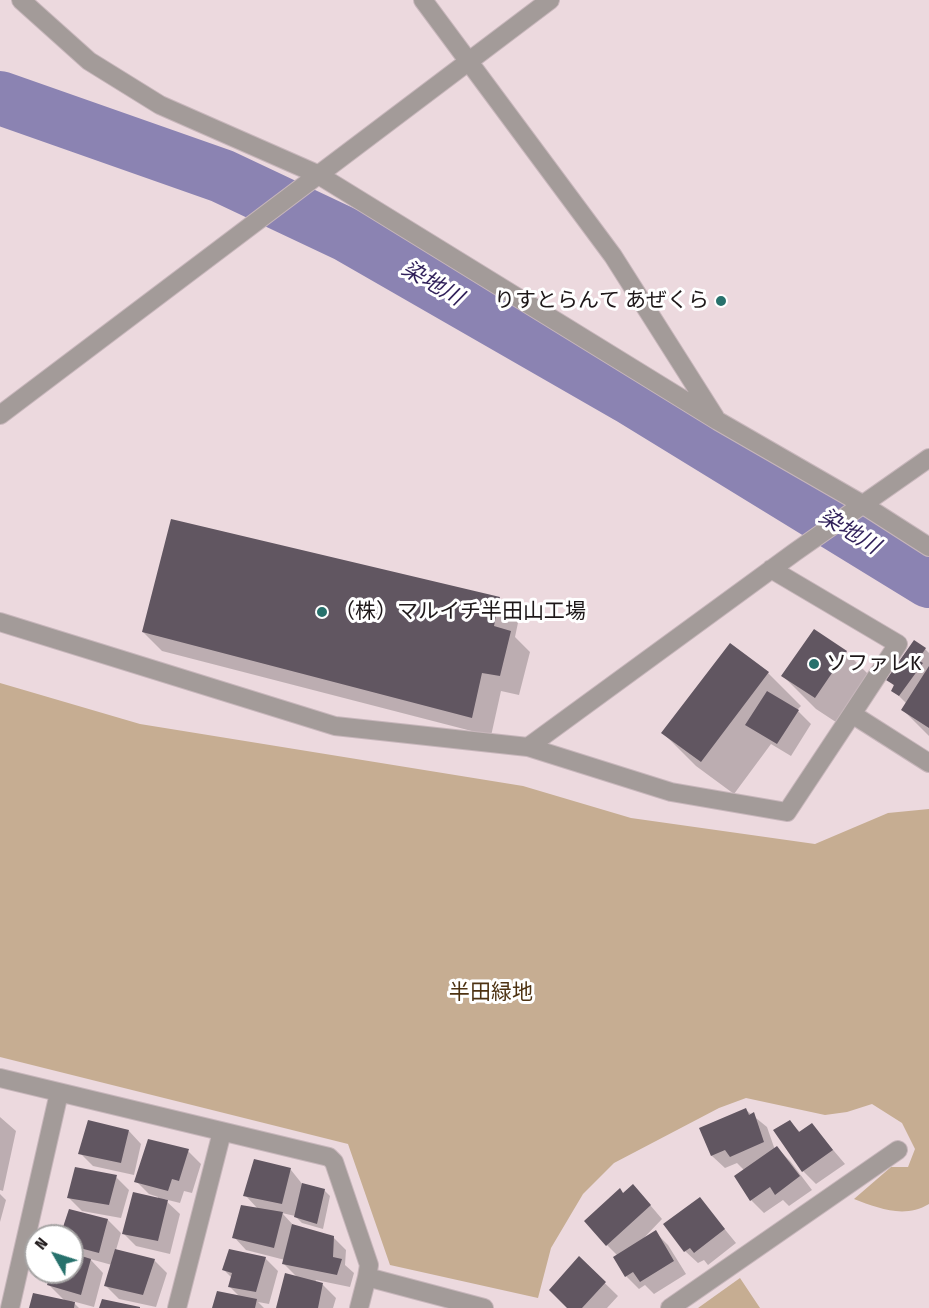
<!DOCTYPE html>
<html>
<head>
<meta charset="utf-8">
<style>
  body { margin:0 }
  #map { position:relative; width:929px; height:1308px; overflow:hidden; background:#ecd9de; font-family:"Fira Sans Condensed",sans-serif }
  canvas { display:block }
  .north { position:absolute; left:24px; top:1224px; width:60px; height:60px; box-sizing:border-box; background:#fff; border:2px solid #a5a3a3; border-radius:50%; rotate:309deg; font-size:16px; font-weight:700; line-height:24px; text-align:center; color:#1e1819 }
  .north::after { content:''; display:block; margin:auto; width:21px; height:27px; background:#27716c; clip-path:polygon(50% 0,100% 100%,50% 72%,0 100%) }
</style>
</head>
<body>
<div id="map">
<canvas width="929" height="1308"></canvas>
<div class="north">N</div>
</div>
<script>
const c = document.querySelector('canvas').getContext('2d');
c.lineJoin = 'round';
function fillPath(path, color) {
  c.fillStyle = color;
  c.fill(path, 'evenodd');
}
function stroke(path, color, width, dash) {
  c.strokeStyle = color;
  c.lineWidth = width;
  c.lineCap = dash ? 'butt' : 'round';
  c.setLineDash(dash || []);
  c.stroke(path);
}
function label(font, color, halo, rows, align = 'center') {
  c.font = font + ' "Fira Sans Condensed","Noto Sans JP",sans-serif';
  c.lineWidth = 6;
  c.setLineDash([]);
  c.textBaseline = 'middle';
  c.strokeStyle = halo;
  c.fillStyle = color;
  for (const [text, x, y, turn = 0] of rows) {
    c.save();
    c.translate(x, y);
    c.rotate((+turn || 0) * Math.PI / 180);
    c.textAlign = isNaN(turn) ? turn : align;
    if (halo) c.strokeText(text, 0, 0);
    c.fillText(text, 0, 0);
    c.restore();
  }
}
fillPath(new Path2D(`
  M0,683L140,724L523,786L631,818L815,844L888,813L929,809V1204C904,1219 878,1208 854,1199L891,1167H908L915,1149L902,1123L872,1104L847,1112L825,1115L746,1098L719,1108L614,1163L583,1194L551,1248L538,1298L390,1265L348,1144L0,1057Z
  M740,1278L760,1308H698Z`), '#c6ad92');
fillPath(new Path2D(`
  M499,599L519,618L515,637L530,652L519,695L501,691L491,736L162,651L143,632Z
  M925,649L929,653V736L903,710L907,704L893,690L895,687L888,679Z
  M846,652L879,685L848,730L816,709L783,676Z
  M768,673L801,706L797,710L811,724L791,756L771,744L734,794L696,766L663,733Z
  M746,1110L767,1127L775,1150L777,1148L790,1161L812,1190L789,1206L783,1200L764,1213L751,1200L736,1176L744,1170L737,1163L725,1168L712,1156L701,1128Z
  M0,1117L16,1131L3,1191L0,1190Z
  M790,1122L801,1133L812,1125L845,1164L816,1184L803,1171L775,1131Z
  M129,1131L141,1144L134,1175L93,1166L80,1153Z
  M149,1141L188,1151L201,1164L192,1193L184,1191L180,1203L164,1199L180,1214L170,1254L136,1246L123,1233L158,1199V1197L149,1194L136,1181Z
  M291,1170L303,1185L324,1190L330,1196L323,1229L302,1223L295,1216L282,1213L295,1227L333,1237L346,1250L345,1265L354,1273L350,1287L316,1280L315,1283L323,1285L336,1298L333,1308H278L298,1278L284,1264L285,1260L246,1250L234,1237L259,1210L245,1195Z
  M116,1177L129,1190L121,1218L82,1211L69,1198Z
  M0,1194L6,1200L0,1222Z
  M624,1195L645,1199L662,1219L640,1242L655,1232L668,1245L686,1274L654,1294L645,1285L639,1289L626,1276L618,1256L607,1245Z
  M700,1199L736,1243L708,1265L704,1260L698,1263L685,1251Z
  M69,1211L108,1220L121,1233L116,1250L154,1260L167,1273L156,1307L119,1299L106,1286L112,1265L90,1259L103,1273L94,1307L72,1301L79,1308H30L65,1301L49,1285L53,1272H72V1236H61Z
  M265,1258L278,1271L269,1304L258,1302L264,1308H214L240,1297L229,1286L232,1278L224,1270Z
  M579,1258L618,1296L607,1308H569Z`), '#0003');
stroke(new Path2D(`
  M0,98L222,176L347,235L629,397L929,581`), '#8b83b2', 54);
fillPath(new Path2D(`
  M171,519L500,597L494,626L511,631L500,676L482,673L472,718L142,632Z
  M814,629L847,651L815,698L781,676Z
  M914,640L926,648L918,660L923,663L899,696L891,691L894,685L886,680Z
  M730,643L769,672L701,762L661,733Z
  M929,666V728L901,710Z
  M767,691L799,710L777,744L745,725Z
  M746,1108L749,1115L754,1112L764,1142L730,1157L725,1150L711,1156L699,1128Z
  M88,1120L129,1130L121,1163L78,1154Z
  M790,1120L799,1132L812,1123L833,1150L802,1172L773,1130Z
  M148,1139L189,1149L179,1181L172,1179L168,1191L134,1182Z
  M777,1146L800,1176L775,1195L770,1187L750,1201L734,1176Z
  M254,1159L291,1168L282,1204L243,1196Z
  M75,1167L117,1175L109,1205L67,1198Z
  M302,1183L325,1189L317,1224L294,1217Z
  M633,1184L651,1205L606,1246L584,1221L620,1188L623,1193Z
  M133,1192L168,1200L158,1241L122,1234Z
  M700,1197L725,1229L694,1253L690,1248L684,1252L663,1224Z
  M241,1205L283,1212L274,1248L232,1238Z
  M69,1209L108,1219L99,1253L72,1246V1236H60Z
  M292,1224L334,1236L333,1257L342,1259L337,1275L282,1264Z
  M656,1230L674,1261L640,1282L633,1272L625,1277L613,1257Z
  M115,1249L155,1259L143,1295L104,1286Z
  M229,1249L266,1257L256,1292L228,1287L232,1273L222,1270Z
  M72,1253L91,1259L81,1295L47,1285L51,1272H72Z
  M579,1256L606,1282L582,1308H567L549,1290Z
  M285,1273L323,1283L318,1308H276Z
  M217,1291L257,1299L255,1308H212Z
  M33,1293L75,1302L74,1308H29Z
  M102,1299L140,1307V1308H99Z`), '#615661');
const minor = new Path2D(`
  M21,0L89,61L160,105L317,174L718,421L862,504L929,547
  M423,0L613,256L715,417
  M0,415L550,0
  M771,569L898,644L852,714
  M0,622L335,726L528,747L671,792L787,812L852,714L929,763
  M528,747L795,552L929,458
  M0,1078L329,1157L334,1162L369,1265L367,1277L484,1308
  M10,1308L59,1093
  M177,1308L222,1132
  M359,1308L367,1277
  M670,1308L898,1150`);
stroke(minor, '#c7b6bb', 20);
stroke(minor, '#a39b99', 18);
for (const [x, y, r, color] of [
  [721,301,6,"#27716c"],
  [322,612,6,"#27716c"],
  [814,664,6,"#27716c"]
]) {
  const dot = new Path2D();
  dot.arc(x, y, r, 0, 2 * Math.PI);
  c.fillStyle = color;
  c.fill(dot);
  stroke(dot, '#fff', 2);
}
label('21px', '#1e1819', '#fff', [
  ["りすとらんて あぜくら",709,301,"right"],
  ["（株）マルイチ半田山工場",334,612],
  ["ソファレK",826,664]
], 'left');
label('21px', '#4d3212', '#fff', [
  ["半田緑地",491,993]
]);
label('italic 22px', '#2f1f59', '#fff', [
  ["染地川",432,284,30],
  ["染地川",849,532,31]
]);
</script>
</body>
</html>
